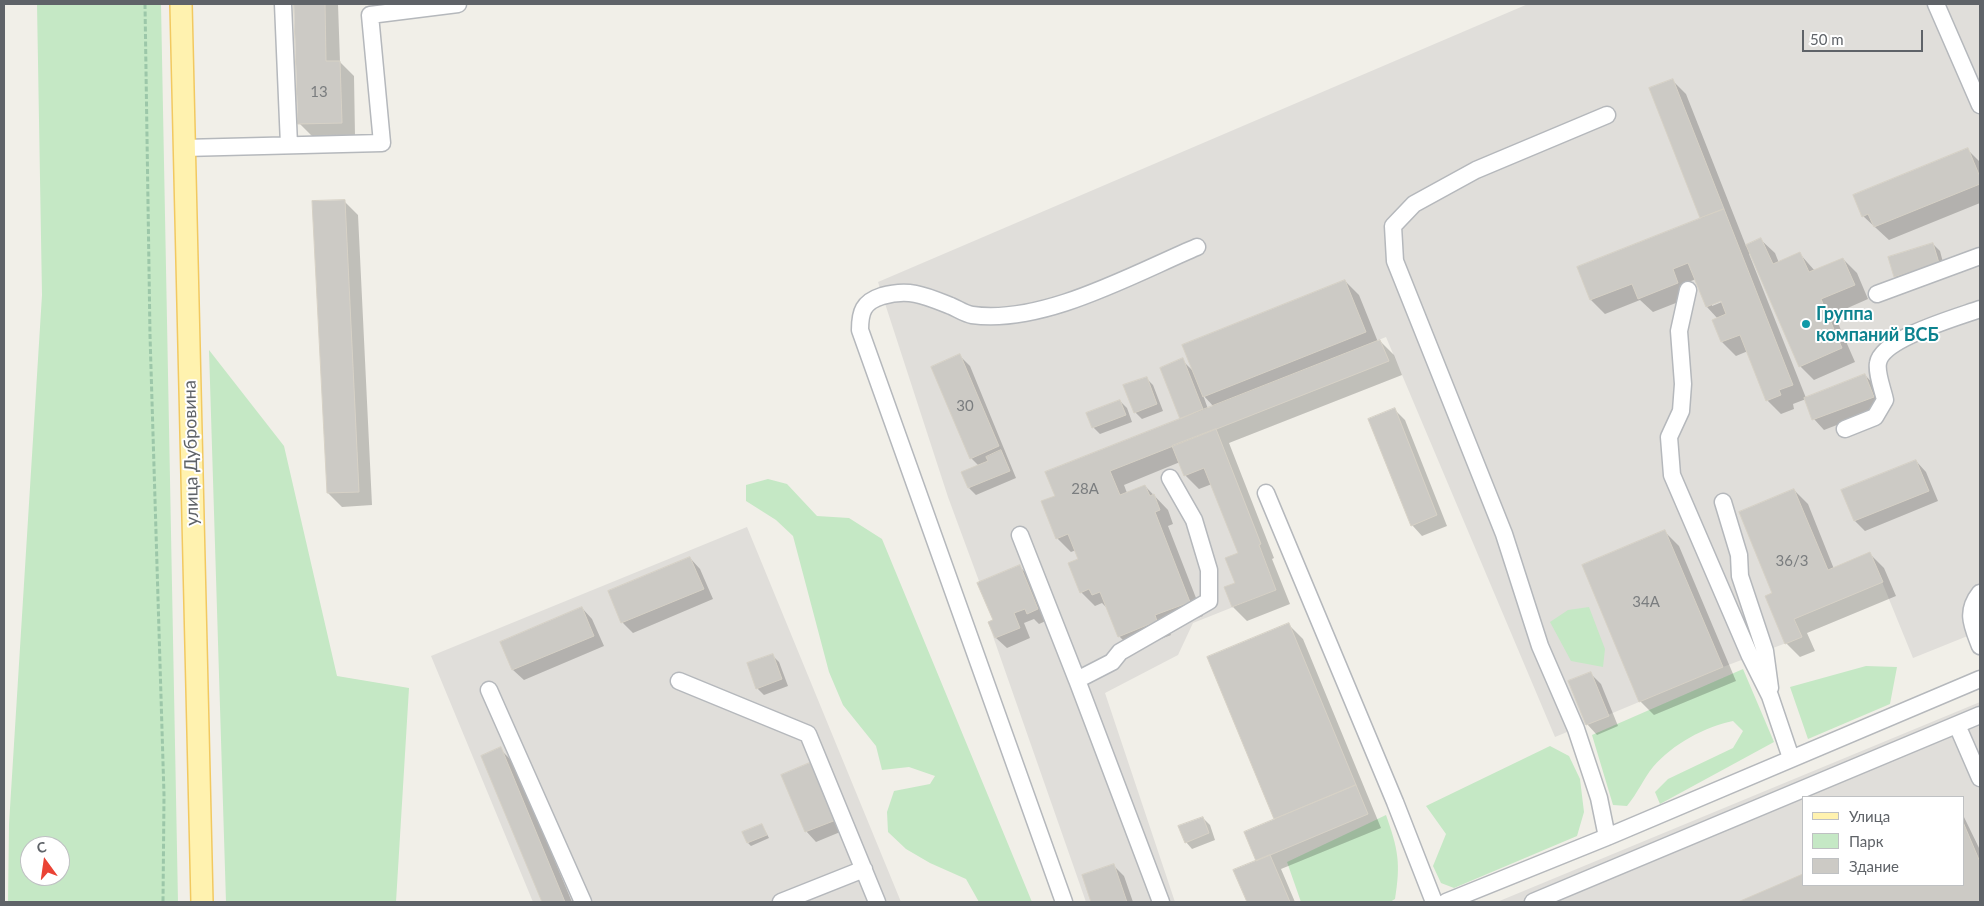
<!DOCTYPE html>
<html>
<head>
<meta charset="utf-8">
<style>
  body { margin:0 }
  #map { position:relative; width:1984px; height:906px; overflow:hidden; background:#f1efe8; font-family:Lato,sans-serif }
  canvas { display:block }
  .frame { position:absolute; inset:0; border:5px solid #5f6368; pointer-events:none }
  .legend { position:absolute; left:1802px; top:796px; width:162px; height:90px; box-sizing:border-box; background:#fff; border:1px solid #bfc1c3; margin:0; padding:6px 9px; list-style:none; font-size:15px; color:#5f6368 }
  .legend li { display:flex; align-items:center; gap:10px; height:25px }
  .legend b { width:25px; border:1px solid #bfc1c3 }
  .north { position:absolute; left:20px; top:836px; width:50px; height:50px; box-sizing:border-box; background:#fff; border:1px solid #bfc1c3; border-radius:50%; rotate:346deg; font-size:14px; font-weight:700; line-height:20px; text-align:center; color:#5f6368 }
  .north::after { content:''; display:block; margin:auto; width:18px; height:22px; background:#ea4335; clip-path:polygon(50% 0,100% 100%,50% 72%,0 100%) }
  .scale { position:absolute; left:1802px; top:30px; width:121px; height:22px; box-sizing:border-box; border:2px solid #5f6368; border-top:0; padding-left:6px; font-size:15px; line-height:18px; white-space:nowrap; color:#5f6368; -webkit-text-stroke:4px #fff; paint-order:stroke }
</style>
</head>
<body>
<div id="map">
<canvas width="1984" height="906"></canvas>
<div class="frame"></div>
<ul class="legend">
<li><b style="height:6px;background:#fff2af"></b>Улица</li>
<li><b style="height:14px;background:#c5e8c5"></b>Парк</li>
<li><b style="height:14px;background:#cccac5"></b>Здание</li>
</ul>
<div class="north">С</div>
<div class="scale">50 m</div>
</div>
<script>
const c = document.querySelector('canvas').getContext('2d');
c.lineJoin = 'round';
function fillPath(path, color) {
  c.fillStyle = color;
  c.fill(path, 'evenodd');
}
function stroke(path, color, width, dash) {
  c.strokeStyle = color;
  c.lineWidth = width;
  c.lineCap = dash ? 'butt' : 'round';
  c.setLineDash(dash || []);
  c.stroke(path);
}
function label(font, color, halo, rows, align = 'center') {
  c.font = font + ' Lato,sans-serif';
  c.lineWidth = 4;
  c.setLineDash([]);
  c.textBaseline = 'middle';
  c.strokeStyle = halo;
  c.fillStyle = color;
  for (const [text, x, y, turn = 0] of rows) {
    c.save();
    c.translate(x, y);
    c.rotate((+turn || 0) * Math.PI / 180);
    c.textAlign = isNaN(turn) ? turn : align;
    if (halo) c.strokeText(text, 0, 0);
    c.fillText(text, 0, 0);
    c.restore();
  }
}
fillPath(new Path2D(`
  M1528,4H1980V631L1913,658L1882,582L1794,618L1802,637L1723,667L1555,737L1386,337L1208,408L1276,590L1193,623L1178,655L1105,693L1175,902H1086L988,622L993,619L948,497L878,282Z
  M747,527L901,902H533L431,656Z
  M1980,702V902H1497ZM1803,797H1963V885H1803Z`), '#e0deda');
fillPath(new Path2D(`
  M37,4H161L178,902H8L9,824L42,295ZM30,846H60V876H30Z
  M209,350L284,446L337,676L409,688L396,902H226Z
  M768,479L787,484L817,516L849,518L882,539L1032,902H979L966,879L930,863L906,849L888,832L887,812L894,791L930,784L935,776L909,767L882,770L876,746L843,705L829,672L793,536L776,520L746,501V485Z
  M1589,607L1605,649L1603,667L1571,661L1550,622L1568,610Z
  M1866,666L1897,667L1890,704L1808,739L1790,687Z
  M1743,669L1774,742L1660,804L1655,792L1668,779L1733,748L1743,731L1733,721C1704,727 1673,744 1653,767C1644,778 1637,794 1627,806L1613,805L1592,735Z
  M1550,746L1569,756L1580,779L1584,812L1577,836L1454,888L1441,883L1433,866L1446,834L1426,806Z
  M1386,815C1398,849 1401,863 1395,899L1390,902H1301L1287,862Z`), '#c5e8c5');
fillPath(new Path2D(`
  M296,4H338L340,62L354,76L355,136L313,137L299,123Z
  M1672,80L1686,94L1746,246L1761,240L1775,253L1779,263L1800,254L1815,271L1843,259L1857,273L1868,299L1834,314L1855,362L1814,380L1800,366L1751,253L1749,254L1806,398L1865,375L1875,386L1883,407L1824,430L1814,419L1806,399L1793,404L1794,409L1781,414L1767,400L1748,351L1736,356L1722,342L1718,319L1707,307L1696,279L1686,283L1691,297L1653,312L1640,300L1605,314L1591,300L1578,268L1701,219L1650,89ZM1726,298L1727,300L1712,306V304Z
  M1968,150L1980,162V203L1889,240L1863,216Z
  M344,201L358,215L372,505L342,507L328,493Z
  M1933,244L1940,251L1945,270L1902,283L1895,276Z
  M1345,281L1359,295L1378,342L1380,341L1394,355L1402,375L1229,443L1274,558L1272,559L1290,604L1247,621L1233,607L1226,588L1237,583L1240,554L1212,484L1199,489L1185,475L1180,462L1124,485L1127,493L1145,486L1168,510L1173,524L1168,526L1203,616L1168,629L1171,635L1133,650L1119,636L1107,608L1102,603L1095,606L1081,592L1079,560L1076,550L1071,552L1057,538L1056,497L1182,419V360L1194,372ZM1203,395L1214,407L1208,409Z
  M960,356L970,366L1016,478L976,495L969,488L963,473L979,466L971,458Z
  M1146,378L1153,385L1163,411L1142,419L1135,412Z
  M1120,401L1127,408L1132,422L1100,434L1093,427Z
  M1395,410L1405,420L1447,526L1422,536L1412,525Z
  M1916,461L1926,472L1938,501L1865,531L1855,521L1843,491Z
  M1794,490L1808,504L1834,569L1870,554L1884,568L1896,596L1807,633L1815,651L1800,657L1786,643L1774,594Z
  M1665,532L1679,546L1736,681L1654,715L1640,701Z
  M690,558L700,569L713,599L633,633L623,623L610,592Z
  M1020,567L1030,577L1048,620L1039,624L1034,619L1024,623L1030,638L1007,648L996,638L990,622L994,620Z
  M582,608L592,619L604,646L524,680L513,670L502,642Z
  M1289,625L1303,639L1381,828L1281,869L1295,902H1248L1235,871L1258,861L1276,820L1209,658Z
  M772,655L779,662L788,686L764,695L757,688Z
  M1591,674L1601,684L1618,726L1597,735L1587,724Z
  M500,749L514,763L572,902H543L483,756Z
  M812,764L845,830L816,842L806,831Z
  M1963,815L1980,850V902H1741L1803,875V885H1963Z
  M1203,818L1210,825L1215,840L1192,849L1186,842Z
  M762,825L769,838L751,846L748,843Z
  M1113,865L1124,876L1133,902H1092L1083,876Z`), '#0003');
const building = new Path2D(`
  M294,4H325L326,61H340L342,123L298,124Z
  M1673,79L1724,209L1700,218L1649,88Z
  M1968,148L1980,177V184L1874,227L1868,214L1862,217L1853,195Z
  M345,200L359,492L327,493L312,201Z
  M1724,209L1793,385L1779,390L1781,395L1766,401L1740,335L1721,342L1712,320L1726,314L1721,301L1706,307L1688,263L1673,269L1678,283L1638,299L1632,284L1590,300L1577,267Z
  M1761,238L1773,264L1800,252L1809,272L1843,258L1855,285L1821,299L1842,348L1799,367L1746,245Z
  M1933,243L1939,263L1894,277L1888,257Z
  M1345,280L1366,332L1203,397L1182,345Z
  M1380,340L1389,361L1110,471L1120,495L1145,485L1150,496L1154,494L1160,510L1155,512L1190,602L1155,615L1157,621L1118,637L1100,592L1092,595L1089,589L1080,593L1068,563L1078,559L1068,534L1056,539L1041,501L1055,496L1045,472Z
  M960,354L999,446L970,459L931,367Z
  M1183,358L1203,409L1180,419L1160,368Z
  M1865,374L1874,397L1812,420L1804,398Z
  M1147,377L1157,404L1134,413L1123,385Z
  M1120,400L1126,415L1092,428L1086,413Z
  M1395,408L1437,515L1411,526L1368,419Z
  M1216,429L1261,544L1259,545L1276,590L1232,607L1224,587L1235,583L1225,558L1238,553L1204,468L1184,476L1172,446Z
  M1001,450L1010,471L968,488L961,472L988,461L986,457Z
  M1916,460L1929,491L1854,521L1841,490Z
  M1794,489L1828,570L1870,552L1883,582L1794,619L1802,637L1785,644L1765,596L1772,593L1739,512Z
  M1665,530L1723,667L1639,702L1582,565Z
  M690,557L704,589L621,623L608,591Z
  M1020,565L1038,609L1027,614L1025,609L1014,613L1020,628L995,638L988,622L993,620L977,583Z
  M582,607L594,636L512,670L500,642Z
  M1289,623L1356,785L1274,819L1207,657Z
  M773,654L782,679L756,689L747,663Z
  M1591,672L1609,716L1586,725L1568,681Z
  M501,747L565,902H542L481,756Z
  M812,762L836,820L805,832L781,775Z
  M1356,785L1368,814L1256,861L1244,832Z
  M1203,817L1209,833L1185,843L1178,826Z
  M1963,822L1980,862V902H1738L1803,874V885H1963Z
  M762,824L767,835L747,843L742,832Z
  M1270,855L1290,902H1247L1233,870Z
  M1114,864L1127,902H1091L1082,875Z`);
fillPath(building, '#cccac5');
stroke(building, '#d6d1c6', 1);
const minor = new Path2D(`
  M283,4L289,145
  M1936,4L1980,105
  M184,148L382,143L370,15L458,4
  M1688,290L1679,331L1683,384L1681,411L1669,437L1672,475L1750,656L1770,696L1791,758
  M1877,294L1980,256
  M1845,429L1875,417L1885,400C1883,390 1876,373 1878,363C1882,338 1958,317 1980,309
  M1266,493L1395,802L1434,902
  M1723,502L1739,555L1740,576L1765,651L1770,688
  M1020,535L1077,680
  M1980,593C1965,612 1972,625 1980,646
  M679,681L808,734L877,902
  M489,690L583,902
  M1957,725L1980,778
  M1607,837L1599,798L1576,729L1540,646L1504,534L1395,261L1393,226L1414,204L1476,170L1607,115
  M781,902L864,869
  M1064,902L860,330C860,312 863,302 882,296C910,288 926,296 951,306C958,309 965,314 972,315C1043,325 1133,274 1197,247
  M1161,902L1077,680L1112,662L1120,652L1209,601V570L1194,520L1170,478
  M1446,902L1607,837L1980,679
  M1533,902L1980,715`);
const major = new Path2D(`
  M181,4L202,902`);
stroke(minor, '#b5b8bc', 19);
stroke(major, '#f2c960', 24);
stroke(new Path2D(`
  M145,4L150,335L164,795L163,902`), '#9cc7a9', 3, [5, 2.5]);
stroke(minor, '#fff', 16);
stroke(major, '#fff2af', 21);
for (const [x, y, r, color] of [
  [1806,324,5,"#0f9aa8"]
]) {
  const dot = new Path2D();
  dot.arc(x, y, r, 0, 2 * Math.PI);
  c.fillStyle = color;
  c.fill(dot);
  stroke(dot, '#fff', 2);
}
label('15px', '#7a7d7f', null, [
  ["13",319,92],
  ["30",965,406],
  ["28А",1085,489],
  ["36/3",1792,561],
  ["34А",1646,602]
]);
label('bold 18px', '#0d838f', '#fff', [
  ["Группа",1816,314],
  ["компаний ВСБ",1816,335]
], 'left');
label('18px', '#5f6368', '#fff', [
  ["улица Дубровина",191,453,-91]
]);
</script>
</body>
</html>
